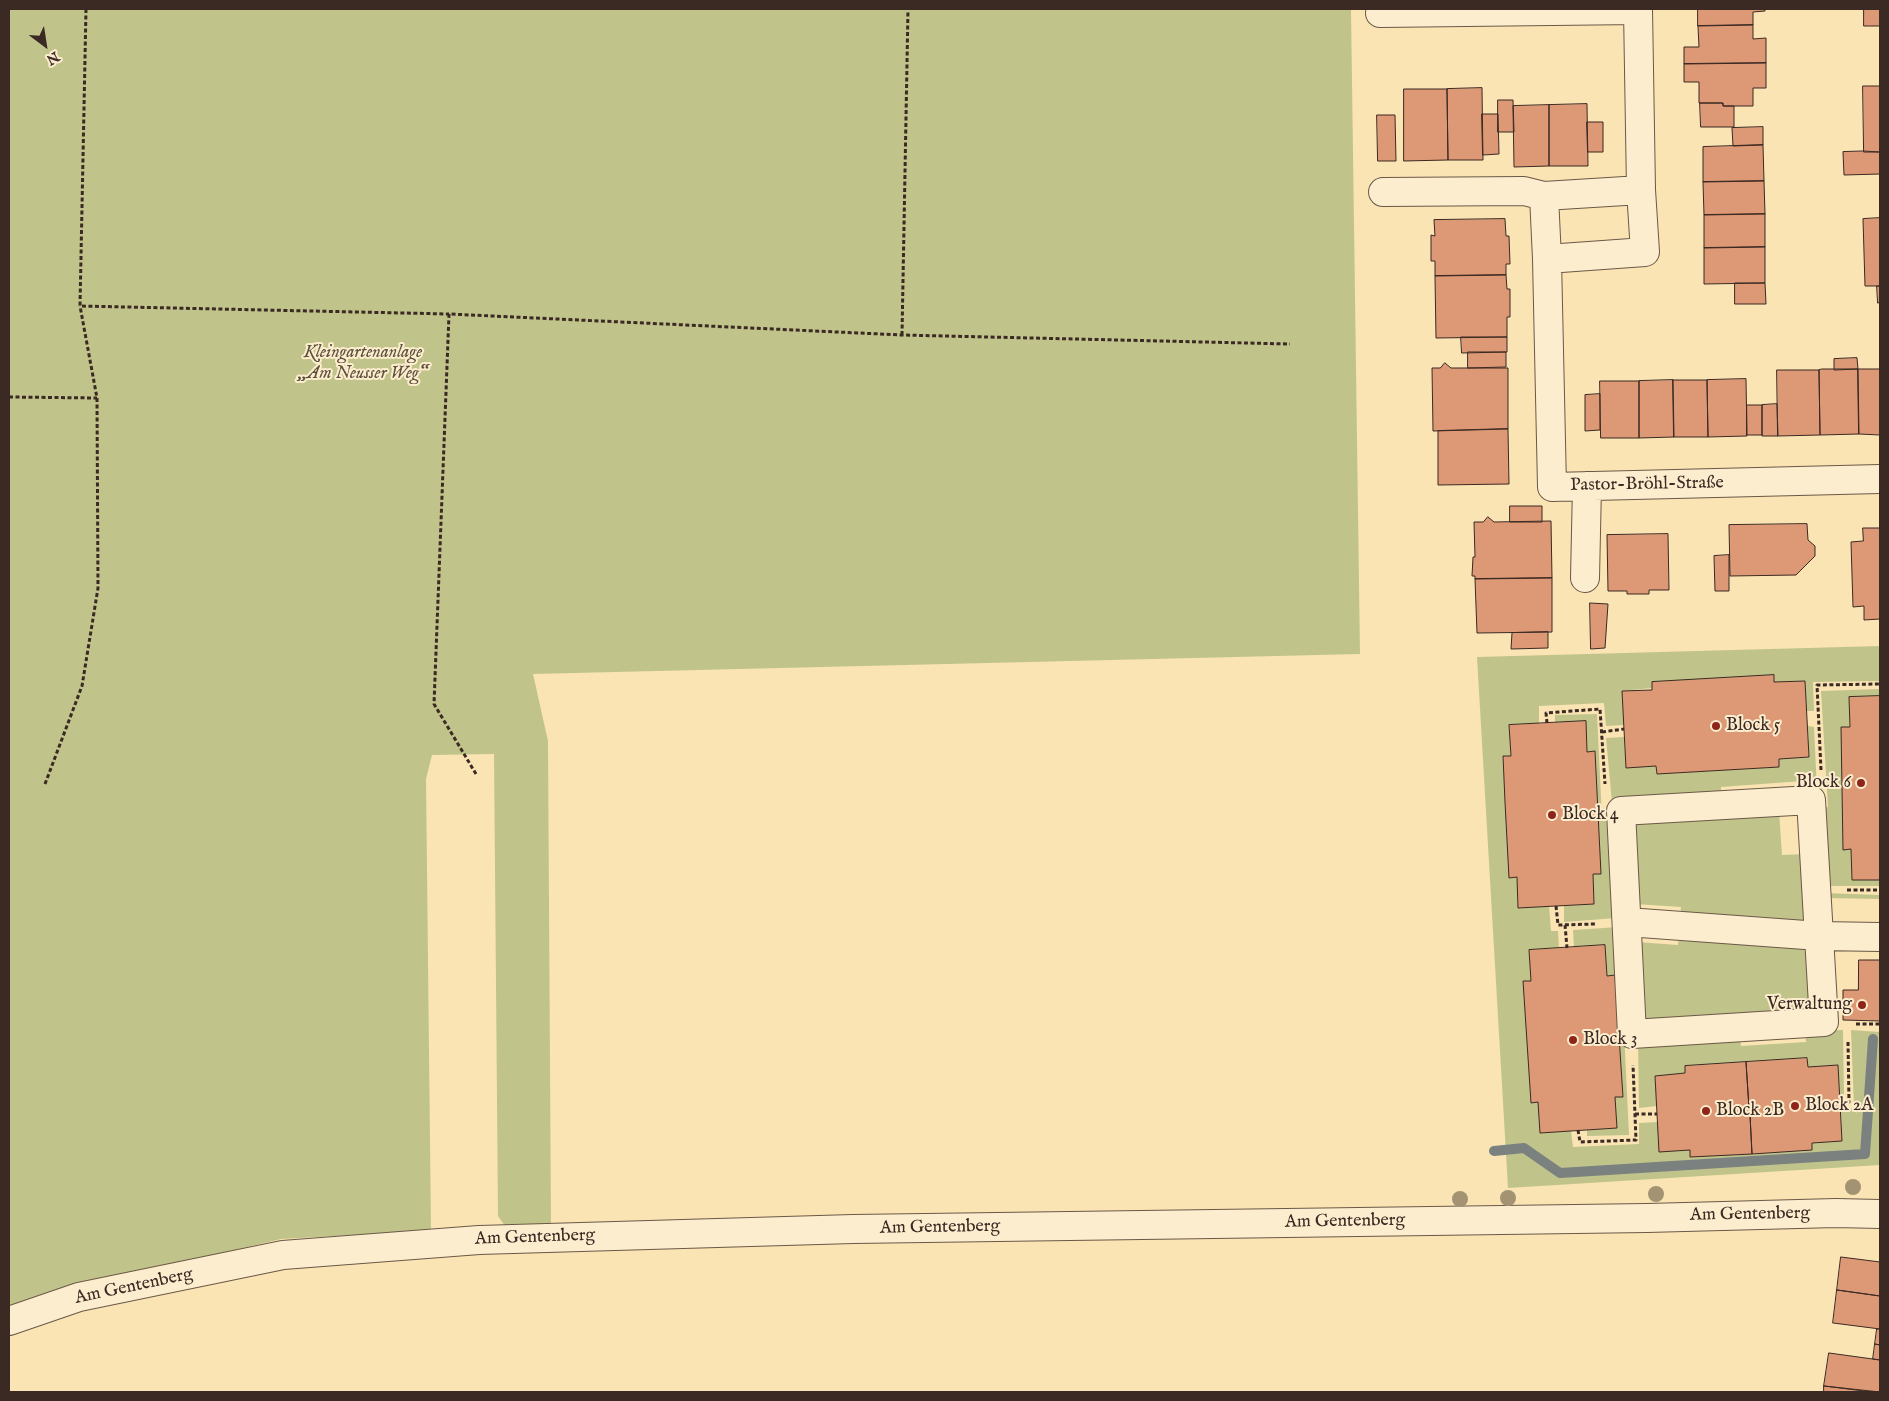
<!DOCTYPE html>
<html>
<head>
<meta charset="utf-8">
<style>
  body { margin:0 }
  #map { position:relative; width:1889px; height:1401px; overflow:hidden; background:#fae4b4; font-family:"IM FELL English",serif }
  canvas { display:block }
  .frame { position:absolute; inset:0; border:10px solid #3b2923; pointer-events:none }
  .north { position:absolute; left:20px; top:20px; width:50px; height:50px; -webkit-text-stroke:4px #fcedce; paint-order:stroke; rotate:149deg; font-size:14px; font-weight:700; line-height:20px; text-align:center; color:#3b2923 }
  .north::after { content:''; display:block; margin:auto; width:18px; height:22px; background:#3b2923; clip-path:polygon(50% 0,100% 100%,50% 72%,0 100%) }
</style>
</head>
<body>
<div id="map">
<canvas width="1889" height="1401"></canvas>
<div class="frame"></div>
<div class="north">N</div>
</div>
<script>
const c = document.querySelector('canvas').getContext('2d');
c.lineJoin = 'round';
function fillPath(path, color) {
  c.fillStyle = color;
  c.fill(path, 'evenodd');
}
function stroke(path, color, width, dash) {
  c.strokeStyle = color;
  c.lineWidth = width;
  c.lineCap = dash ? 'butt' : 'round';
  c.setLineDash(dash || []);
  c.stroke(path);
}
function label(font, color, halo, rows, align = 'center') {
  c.font = font + ' "IM FELL English",serif';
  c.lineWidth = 4;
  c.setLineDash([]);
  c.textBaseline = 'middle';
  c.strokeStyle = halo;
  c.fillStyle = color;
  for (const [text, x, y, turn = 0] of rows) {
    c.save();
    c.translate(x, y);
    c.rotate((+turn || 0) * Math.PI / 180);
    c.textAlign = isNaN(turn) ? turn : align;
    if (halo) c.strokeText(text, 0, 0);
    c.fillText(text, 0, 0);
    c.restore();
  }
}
fillPath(new Path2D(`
  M9,9H1351L1360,654L533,674L548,741L551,1226H505L498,1216L494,754L432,755L426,779L431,1231L281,1239L84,1286L9,1310Z
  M1880,646V681L1813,682L1814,711H1807L1805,681L1774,682V676L1622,691L1624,725L1606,726L1604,703L1539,706V724L1509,725L1511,756H1503L1510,878L1517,877L1518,908L1549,906L1551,931H1558L1559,948L1529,950L1531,981H1524L1531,1103L1538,1102L1571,1131L1573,1147L1639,1144V1123L1658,1122L1690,1150L1691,1157L1812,1150V1143L1842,1141L1841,1110L1854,1108L1851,1030L1880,1032V1165L1508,1188L1477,657Z
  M1880,689V696L1849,697L1850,727H1842L1844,850L1851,849L1852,880H1880V886H1824L1821,808L1828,807L1821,691Z
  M1597,714L1602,819L1611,820L1617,918L1564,922V906L1594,904L1593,874L1601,873L1595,751L1587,752L1586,722L1555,723V715Z
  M1808,726L1814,727L1817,791L1804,792L1803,781L1721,787V798L1612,803L1606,738L1624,737L1626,767L1656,766L1657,774L1779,767V759L1809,757Z
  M1779,811L1782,855L1805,854L1810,928L1680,919L1681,907L1635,904L1629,820Z
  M1824,893L1880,895V899L1825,898Z
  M1619,927L1629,1135L1587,1136V1130L1617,1128L1615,1097H1623L1615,975L1607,976L1605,945L1574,947L1573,930Z
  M1679,936L1809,945L1813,1013L1641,1024L1637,942L1678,945Z
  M1843,1030L1844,1095H1840L1838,1065L1808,1067L1807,1058L1685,1066V1073L1655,1076L1657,1106L1639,1108L1638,1041L1740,1036L1741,1046L1806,1042L1805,1031Z`), '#c0c48b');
stroke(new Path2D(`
  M1494,1151L1524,1148L1560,1173L1865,1154L1873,1039`), '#7b817e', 10);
const building = new Path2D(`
  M1698,9H1765V11L1753,12V25L1698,26Z
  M1864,9H1880V26H1864Z
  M1753,25V39L1766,38V63L1684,64V47H1699L1698,26Z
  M1766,63V88H1753V106H1723V103H1699V82H1684V64Z
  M1863,86H1880V152H1864Z
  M1482,88L1483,160H1448L1447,89Z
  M1404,89H1447L1448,160L1404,161Z
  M1498,100H1513L1514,132H1498Z
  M1700,103H1723V106H1734V127H1701Z
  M1587,104L1588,166H1549V105Z
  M1549,105V166L1514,167L1513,106Z
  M1482,114H1498L1499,154L1483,155Z
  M1377,115H1395L1396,161H1378Z
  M1587,122H1603V152H1588Z
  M1763,127V145L1733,146L1732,128Z
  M1763,145L1764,181L1703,182V147Z
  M1863,151L1880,152V174L1844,175L1843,152Z
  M1764,181L1765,214L1704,215L1703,182Z
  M1765,214V247L1704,248V215Z
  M1880,218V286H1865L1863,219Z
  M1505,219L1506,236H1509L1510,264H1506V275L1435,276V261H1431V235L1435,236L1434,220Z
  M1765,247V283L1704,284V248Z
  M1506,275L1507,289H1510V317H1507V337L1436,338L1435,276Z
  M1735,283H1765L1766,304H1735Z
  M1877,286H1880V302L1878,303Z
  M1461,337H1507V352L1462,353Z
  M1468,352H1506V367L1468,368Z
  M1857,358L1858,369L1834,370V359Z
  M1445,363L1451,368H1508V429L1433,431L1432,368H1440Z
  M1822,369H1858L1859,434L1820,435L1819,370Z
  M1858,369H1880V435L1859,434Z
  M1777,370H1819L1820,435L1778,436Z
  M1746,379L1747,436L1708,437L1707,380Z
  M1673,380L1674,437L1639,438V381Z
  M1673,380H1707L1708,437H1674Z
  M1600,381H1639V438H1601Z
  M1600,394V430L1585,431V395Z
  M1777,404L1778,436H1762V405Z
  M1747,405H1762V435H1747Z
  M1508,429L1509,484L1438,485V431Z
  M1510,506H1542V522H1510Z
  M1488,517L1494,522L1551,521L1552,578L1475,579V576H1472L1473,557H1475L1474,522H1483Z
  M1807,524L1808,540L1815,546V556L1796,575L1730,576L1729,525Z
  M1863,528H1880V619L1864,620V606L1853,607L1851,542L1863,541Z
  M1668,534L1669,590H1649V594H1627V591H1608L1607,535Z
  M1729,555V591H1715L1714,556Z
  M1552,578V632L1477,633L1475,579Z
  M1590,603L1608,604L1605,648L1591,649Z
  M1548,632V648L1511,649L1512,633Z
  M1774,675V682L1805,681L1809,757L1779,759V767L1657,774L1656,766L1626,768L1622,691L1652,690V682Z
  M1880,696V880H1852L1851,849L1843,850L1841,727H1850L1849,697Z
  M1586,721L1587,752L1595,751L1601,874H1593L1594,904L1518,908L1517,877L1509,878L1505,802L1503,756H1511L1509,725Z
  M1605,945L1607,976L1615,975L1623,1097H1615L1617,1128L1540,1133L1538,1102L1531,1103L1523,981H1531L1529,950Z
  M1859,960H1880V1021L1843,1020V990H1858Z
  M1807,1058L1808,1067L1838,1065L1842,1141L1812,1143V1150L1752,1154L1750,1115H1755V1108H1749L1746,1062Z
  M1746,1062L1749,1108H1755V1115H1750L1752,1154L1690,1157V1150L1659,1152L1655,1076L1685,1073V1066Z
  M1841,1257L1880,1262V1296L1837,1290Z
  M1837,1290L1880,1296V1329L1833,1323Z
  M1877,1329H1880V1345L1875,1344Z
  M1875,1344L1880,1345V1360L1873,1359Z
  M1829,1353L1880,1360V1392L1824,1386Z
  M1824,1386L1872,1392H1824Z`);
fillPath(building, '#dd9975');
stroke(building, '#3b2923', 1);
const minor = new Path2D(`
  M1638,9L1641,190L1645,252L1547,259L1552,487L1880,479
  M1380,13L1638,10
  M1383,192L1524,191L1544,196
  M1547,259L1544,196L1641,190
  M1585,578L1587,486
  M1811,800L1824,1022L1632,1034L1621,811Z
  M1627,922L1819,936L1880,937
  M9,1321L79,1297L283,1255L479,1240L853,1229L1647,1218L1836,1213L1880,1214`);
stroke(minor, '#6b5847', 30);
stroke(new Path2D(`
  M86,9L80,306L449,314
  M902,335L908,9
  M9,397L97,398
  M1547,723L1546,713L1600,709L1605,784
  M1602,732L1624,729
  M1821,770L1817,685L1880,684
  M476,774L434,704L449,314L902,335L1290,344
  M45,784L82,686L98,588L97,398L80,306
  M1847,890H1880
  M1556,906L1558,925L1595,924
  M1565,925L1567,948
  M1856,1024H1880
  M1840,1103L1849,1102L1848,1042
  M1635,1114H1657
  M1578,1130L1580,1142L1636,1140L1633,1065`), '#3b2923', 3, [4, 2.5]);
stroke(minor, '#fcedce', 28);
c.fillStyle = '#a39373';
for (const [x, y] of [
  [1853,1187],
  [1656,1194],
  [1508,1198],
  [1460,1199]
]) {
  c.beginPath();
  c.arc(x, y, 8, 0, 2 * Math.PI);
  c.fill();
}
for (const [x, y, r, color] of [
  [1716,726,5,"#8f2418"],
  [1861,783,5,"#8f2418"],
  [1552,815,5,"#8f2418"],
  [1862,1005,5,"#8f2418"],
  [1573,1040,5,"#8f2418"],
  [1795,1106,5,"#8f2418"],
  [1706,1111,5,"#8f2418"]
]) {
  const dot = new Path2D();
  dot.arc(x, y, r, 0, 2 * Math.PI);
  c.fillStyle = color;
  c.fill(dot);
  stroke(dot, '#fcedce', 2);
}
label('italic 18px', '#5c503d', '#fcedce', [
  ["Kleingartenanlage",363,353],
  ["„Am Neusser Weg“",363,374]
]);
label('18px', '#3b2923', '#fcedce', [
  ["Pastor-Bröhl-Straße",1647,485,-1],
  ["Am Gentenberg",1750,1215,-1],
  ["Am Gentenberg",1345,1222,-1],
  ["Am Gentenberg",940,1228,-1],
  ["Am Gentenberg",535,1238,-2],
  ["Am Gentenberg",134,1287,-12]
]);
label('18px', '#3b2923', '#fcedce', [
  ["Block 5",1726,726],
  ["Block 6",1851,783,"right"],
  ["Block 4",1562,815],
  ["Verwaltung",1852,1005,"right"],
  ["Block 3",1583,1040],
  ["Block 2A",1805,1106],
  ["Block 2B",1716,1111]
], 'left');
</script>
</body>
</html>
